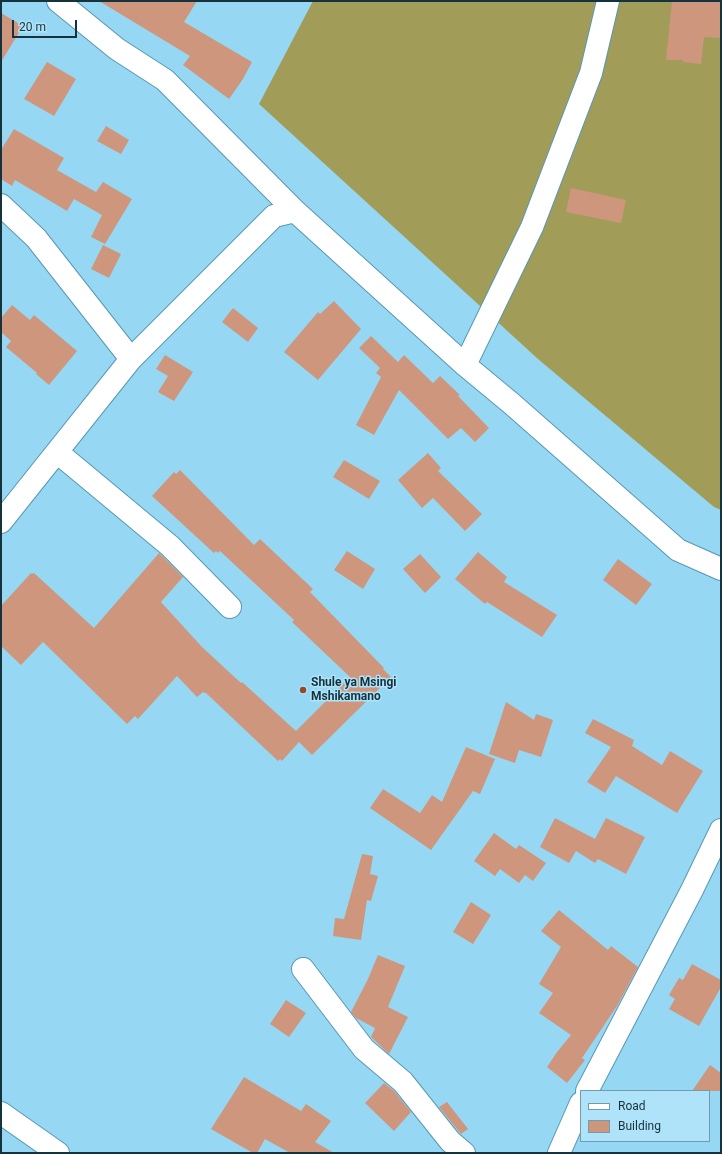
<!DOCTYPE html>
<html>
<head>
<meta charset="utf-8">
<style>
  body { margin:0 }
  #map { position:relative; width:722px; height:1154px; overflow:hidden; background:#96d8f3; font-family:Roboto,sans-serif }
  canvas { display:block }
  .frame { position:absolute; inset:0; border:2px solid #16323c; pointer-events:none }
  .legend { position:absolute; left:580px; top:1090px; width:130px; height:52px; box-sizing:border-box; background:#afe3f9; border:1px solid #729cad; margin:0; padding:5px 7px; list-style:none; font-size:12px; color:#16323c }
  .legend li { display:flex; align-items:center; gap:8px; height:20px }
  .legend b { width:20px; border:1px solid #729cad }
  .scale { position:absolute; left:12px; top:20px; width:65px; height:18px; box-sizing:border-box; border:2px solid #16323c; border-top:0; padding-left:5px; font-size:12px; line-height:14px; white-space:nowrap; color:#16323c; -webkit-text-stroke:3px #afe3f9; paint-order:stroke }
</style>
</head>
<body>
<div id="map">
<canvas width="722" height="1154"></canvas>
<div class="frame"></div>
<ul class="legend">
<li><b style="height:5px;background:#fff"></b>Road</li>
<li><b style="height:11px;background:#ce967d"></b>Building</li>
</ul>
<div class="scale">20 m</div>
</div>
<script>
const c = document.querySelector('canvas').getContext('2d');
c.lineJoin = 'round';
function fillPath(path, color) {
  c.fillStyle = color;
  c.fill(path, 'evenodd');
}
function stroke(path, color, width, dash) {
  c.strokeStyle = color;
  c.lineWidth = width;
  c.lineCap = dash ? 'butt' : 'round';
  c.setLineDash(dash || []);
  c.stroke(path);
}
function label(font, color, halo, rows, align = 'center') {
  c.font = font + ' Roboto,sans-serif';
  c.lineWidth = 3;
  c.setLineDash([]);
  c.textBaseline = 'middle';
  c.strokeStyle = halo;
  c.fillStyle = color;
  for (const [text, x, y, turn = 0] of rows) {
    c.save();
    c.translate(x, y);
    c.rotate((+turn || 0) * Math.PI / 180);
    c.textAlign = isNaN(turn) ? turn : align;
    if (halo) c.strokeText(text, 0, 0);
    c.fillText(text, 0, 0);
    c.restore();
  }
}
fillPath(new Path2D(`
  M313,1H721V510L714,507L538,359L259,104Z`), '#a19d59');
fillPath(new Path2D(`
  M99,1H197L184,22L252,62L243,79L229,99L183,65L190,56Z
  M672,1H721V38L704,37L701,64L683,62V60H666Z
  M1,13L23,26L1,62Z
  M47,62L76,79L54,116L24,99Z
  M106,126L129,140L121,154L97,141Z
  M14,129L64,158L57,170L96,192L103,182L132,199L105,244L91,237L102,215L74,199L67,211L15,180L12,186L1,179V150Z
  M571,188L626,200L621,223L566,212Z
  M103,245L121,254L109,278L91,269Z
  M334,301L361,329L318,380L284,352L318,312L320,314Z
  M12,305L30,320L34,315L77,351L49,385L36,374L37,373L6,347L11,341L1,332V318Z
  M233,308L258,328L248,342L222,322Z
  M371,336L398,362L404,355L433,383L440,376L460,395L458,396L489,428L475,442L461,428L448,439L399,390L374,435L356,425L381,377L376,373L380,368L359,348Z
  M165,355L193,372L174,401L158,392L168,376L156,369Z
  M428,453L441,468L438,471L482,514L465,531L433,498L422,508L398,480Z
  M344,460L380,481L369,499L333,477Z
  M180,470L254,545L260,539L313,589L310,592L384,668L383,669L391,677L312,755L299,742L282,761L280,759L278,761L206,693H205L203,692L197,697L177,676L138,719L135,716L127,724L43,642L21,665L1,646V606L31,573L32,574L34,573L94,628L159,553L183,577L161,602L202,647L241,683L242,682L296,731L350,677L292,622L294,620L220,551L218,553L216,551L214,553L152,496L174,472L176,474Z
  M347,551L375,569L363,589L334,570Z
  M478,552L507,577L504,582L557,615L542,637L487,602L485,604L455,579Z
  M420,554L441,577L425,593L403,569Z
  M618,559L652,584L636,605L603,580Z
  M506,702L534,720L536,714L553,720L541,757L519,750L515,763L489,754Z
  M593,719L634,740L632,746L662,765L670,751L703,771L677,813L616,776L605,793L587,782L611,747L585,733Z
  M466,747L495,759L480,794L473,791L431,850L370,808L383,789L420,813L432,795L442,802Z
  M555,818L595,839L606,818L645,837L626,874L598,859L595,863L576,851L569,863L540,847Z
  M494,833L516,849L519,845L546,863L533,881L525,875L519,883L500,869L495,876L474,861Z
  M362,854L373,856L370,874L378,876L371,901L367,900L361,940L333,936L335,918L344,919Z
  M471,902L491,915L473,944L453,932Z
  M559,910L608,950L611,946L638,967L617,1006L582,1058L585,1060L567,1083L547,1067L557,1052L571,1035L539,1013L553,993L539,984L561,947L541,931Z
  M378,955L405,966L388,1007L408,1017L389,1054L371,1037L375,1028L356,1018L351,1012L368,979Z
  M692,964L721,980V987L699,1026L669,1009L675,999L669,995L679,978L683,980Z
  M286,1000L306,1013L289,1037L270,1024Z
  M710,1065L721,1073V1091H692Z
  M244,1077L301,1111L306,1104L331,1121L315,1142L334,1153H290L265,1139L257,1153H253L211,1129Z
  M384,1083L394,1091L411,1112L394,1131L365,1103Z
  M447,1102L468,1129L461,1134L439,1107Z`), '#ce967d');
const minor = new Path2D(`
  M58,1L117,49L165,80L295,211L465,365L512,404L678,550L721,569
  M1,205L36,238L131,359
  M465,365L532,227L591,73L608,1
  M57,452L170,546L230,607
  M1,522L131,359L274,216L295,211
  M303,969L364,1049L403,1082L450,1141L464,1153
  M587,1091L692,890L721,830
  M1,1113L58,1153
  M559,1153L581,1103`);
stroke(minor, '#5798b1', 24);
stroke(minor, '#fff', 22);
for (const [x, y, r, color] of [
  [303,690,4,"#924b27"]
]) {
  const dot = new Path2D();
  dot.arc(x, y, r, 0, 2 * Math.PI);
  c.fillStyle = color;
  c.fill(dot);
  stroke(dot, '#afe3f9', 1.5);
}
label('bold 12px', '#16323c', '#afe3f9', [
  ["Shule ya Msingi",311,683],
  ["Mshikamano",311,697]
], 'left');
</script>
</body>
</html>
